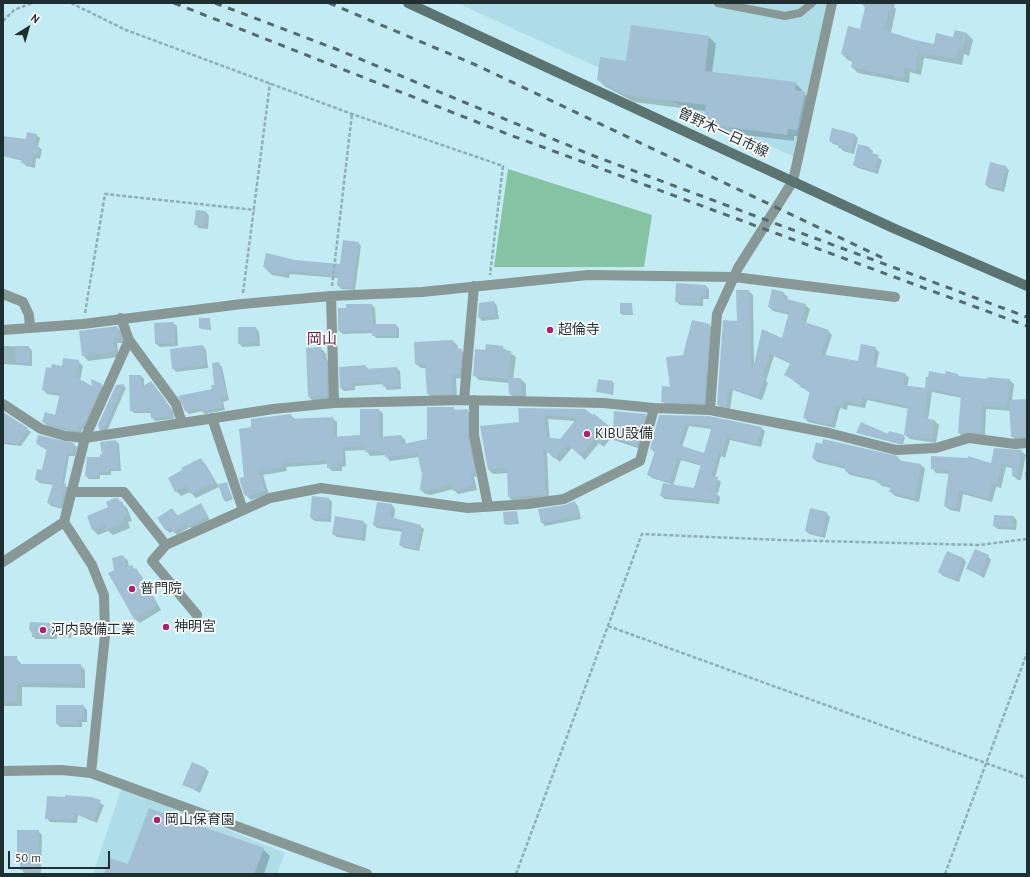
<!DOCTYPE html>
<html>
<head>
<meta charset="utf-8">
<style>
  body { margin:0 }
  #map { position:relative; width:1030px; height:877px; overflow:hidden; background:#c3ebf4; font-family:"PT Sans",sans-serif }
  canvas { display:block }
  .frame { position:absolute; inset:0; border:4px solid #1f2e31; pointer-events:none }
  .north { position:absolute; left:8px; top:8px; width:40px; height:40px; -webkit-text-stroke:3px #fff; paint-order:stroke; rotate:37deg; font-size:11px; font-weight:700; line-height:16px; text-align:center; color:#1f2e31 }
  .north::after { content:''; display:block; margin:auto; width:14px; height:18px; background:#1f2e31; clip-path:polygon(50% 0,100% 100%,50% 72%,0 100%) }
  .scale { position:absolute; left:8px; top:851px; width:102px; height:18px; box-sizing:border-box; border:2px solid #1f2e31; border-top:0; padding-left:5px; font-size:12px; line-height:14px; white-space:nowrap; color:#1f2e31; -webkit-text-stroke:3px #fff; paint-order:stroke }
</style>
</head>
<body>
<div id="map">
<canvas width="1030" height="877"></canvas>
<div class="frame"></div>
<div class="north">N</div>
<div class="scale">50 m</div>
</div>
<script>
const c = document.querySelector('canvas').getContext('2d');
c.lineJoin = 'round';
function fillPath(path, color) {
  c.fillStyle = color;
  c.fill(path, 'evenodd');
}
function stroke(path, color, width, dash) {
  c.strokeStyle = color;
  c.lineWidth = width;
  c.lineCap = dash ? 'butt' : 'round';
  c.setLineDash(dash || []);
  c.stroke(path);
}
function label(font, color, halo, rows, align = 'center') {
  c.font = font + ' "PT Sans","Noto Sans JP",sans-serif';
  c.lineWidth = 3.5;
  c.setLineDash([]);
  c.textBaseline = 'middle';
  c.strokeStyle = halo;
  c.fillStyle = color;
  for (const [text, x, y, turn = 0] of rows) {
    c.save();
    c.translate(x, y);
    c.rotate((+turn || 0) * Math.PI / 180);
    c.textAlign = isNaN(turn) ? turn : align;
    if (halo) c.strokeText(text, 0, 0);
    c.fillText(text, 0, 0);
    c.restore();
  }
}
fillPath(new Path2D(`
  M457,3H832L803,161Z
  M122,787L285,853L277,874H93Z`), '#aedde8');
fillPath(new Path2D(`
  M508,169L652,215L644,267H494Z`), '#85c3a3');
fillPath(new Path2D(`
  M861,3H895L894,7L896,9L891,33L915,41L934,45L954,39L956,31L967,34L973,40L969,56L964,54L962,65L924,58L921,75L910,72L909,83L858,73L852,67L853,62L848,60L842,54L861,30L866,8Z
  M632,26L709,37L716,44L712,73L795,83L802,90V92L812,100L804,137L794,136V141L711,131L704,124L706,111L634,102L606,87L598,80L627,62Z
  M832,129L855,135L858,138L854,154L843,151L840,146L833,144L830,141Z
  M36,135L40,138L38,146L42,150L40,159L36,158L35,168L26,166L23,161L3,156V137L26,141Z
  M869,148L873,151L872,154L882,160L878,174L858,168L854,165Z
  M1006,167L1009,170L1004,192L989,188L986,185Z
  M197,211L206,212L209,216L208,229L199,228L195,224Z
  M358,243L361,246L355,290L341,289L338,285L339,278L290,274L289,278L272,275L264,267L341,265Z
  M706,286L709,289V299H703V306L680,305L676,301Z
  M748,291L753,295L754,364L783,339L790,315L773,311L769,307L783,293L788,297L787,300L805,305L810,309L806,323L828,331L832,335L825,356L859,362L875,348L879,352L876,368L905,374L909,378L907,387L926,389L946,376L958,375L960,378L988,380H1009L1014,384L1012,401L1027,400V440L1016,441L1012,436L1011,411L986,409L985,437H963L959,433L962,398L932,392L928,420L935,421L939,425L936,443L910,439L905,435L909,409L867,400L865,408L848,405L847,410L840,408L835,428L808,422L804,417L810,393L786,375L791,364L774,356L766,381L768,383L762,400L733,390L730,410L722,409L718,404L738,322Z
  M494,302L497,306L499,319L482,321L479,317Z
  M632,304L633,315H623L621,313Z
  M372,305L375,308L376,325H396L399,328V338H376L373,333L343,334L339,331V309Z
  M210,319L211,330L202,329L200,328Z
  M173,323L177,326L178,346L160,347L156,344Z
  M709,325L713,329L707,406L666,405L662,401L672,388L684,356Z
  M117,327L122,333L125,343H117L119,357L88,361L83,355Z
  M256,328L259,332L260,346L242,347L239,343Z
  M453,341L458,346V349L461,350L466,355L464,379L456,378L457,398L433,399L428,394L426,368H421L416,364Z
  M3,346L29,347L32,351V366L3,364Z
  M203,346L206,350L208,368L176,372L173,368Z
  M502,347L516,357L513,379H521L526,384V399H515L510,394L509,383L479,380L474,375L486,351Z
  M321,348L326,354L327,360L331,365L332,401L314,402L309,397Z
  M78,361L83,366L80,381L93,388L101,385L106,390L87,432L82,429L81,434L48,426L43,422L56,416L60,396L47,394L43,389L52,369Z
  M218,363L222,367L229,400L223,402L225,410L205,414L202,411L189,414L186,411L213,389Z
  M365,366L369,369L396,368L400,371L401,389L387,390L384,384L355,386V390L344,391L341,388Z
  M141,376L144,379V386L154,385L173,411L174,419L155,421L152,418L151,413H134L131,410Z
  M599,380L614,383L613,395L597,391Z
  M123,385L126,388L107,431L103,432L99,429Z
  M453,408L457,411L467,410L471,415L478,476L474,477L477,490L458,494L453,489L431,495L425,494L421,490L423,474L419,457L390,461L385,455L370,456L366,450L345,451L346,466L342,467V471H332L328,467V464L286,467L287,471L263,475L269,495L251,500L247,496L245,478L253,428L290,415L295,419L332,418L337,422V437L361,435V410H379L383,414V438L401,436L405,440L406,444L428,440Z
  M519,409L585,410L613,431L645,415L649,419L641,449L610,439L604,447L599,443L585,460L572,448L560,462L547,451L549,499L513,501L509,497L508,473L493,474L489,470L520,423ZM548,419L576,421L561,440L550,439Z
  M3,412L31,432L21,446L3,444Z
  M660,416L761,428L765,431L761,447L730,440L725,458L721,456L715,478L721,482L718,493L715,492L720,497L719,504L665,499L661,496L671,484L652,478L648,475L655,453L651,449ZM689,426L712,429L705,455L682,447ZM681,460L702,466L694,489L673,486Z
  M857,433L903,436L905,437L903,444H899Z
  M116,441L119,444L121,471H111V475H100V479H89L86,476Z
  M73,444L77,447L75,456H69L64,485L69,488L63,509L51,506L48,502L53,485L40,483L36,480L42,471L47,450L40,446Z
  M1021,451L1026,455L1021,480H1018L1013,476V468L1006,467L1001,488L996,487L992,502L963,494L960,512L950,510L945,506L950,474L936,473L932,468L991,464Z
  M897,457L901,461L921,465L925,469L919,502L895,496L890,491L891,488L882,486L877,481L850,475L846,471V469L817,462L813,458Z
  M201,459L206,465L219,487L196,498L190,492L181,496L176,491Z
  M1025,472H1027V491Z
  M226,483L233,499L226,502L225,500Z
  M313,498L329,499L332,502L331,522L315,521L311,518Z
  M574,502L578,506L581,519L545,526L542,522Z
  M121,503L127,508L132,521L128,522L130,528L113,535L108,531L98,535L93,530L88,516Z
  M378,503L392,505L395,509L394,519L420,526L424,529L419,551L404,548L400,545L403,532L377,528L374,525Z
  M201,505L210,520L192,529L190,527L177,535L173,531L170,533L166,530L172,509L178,516Z
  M517,512L519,524L507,525L505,524Z
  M826,513L830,517L825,538L809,534L806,531Z
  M1014,517L1017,521L1016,530L998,529L994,526Z
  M363,522L367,525L365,541L337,537L333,534Z
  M123,556L128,561L129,568L132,567L141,575L161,610L140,623L134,618Z
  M988,556L991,560L984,578L967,568Z
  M963,558L966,562L959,582L943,576L939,572Z
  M69,625L72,628L71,638L57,636V639H35L30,630Z
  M3,659H17L22,665H80L85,670V688L22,687V706H3Z
  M83,706L87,710V722H82V727H60L57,724Z
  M205,768L209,772L200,793L183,784Z
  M91,798L104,805L97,823L78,815L77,823L50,822L47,818Z
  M18,831H38L42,835L41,873H24L21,869V862L18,859Z
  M263,849L270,856L264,874H104L129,865Z`), '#0003');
fillPath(new Path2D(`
  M866,3H891L884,30L915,40L934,44L936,33L953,37L955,30L967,33L963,50L958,49L956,59L918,52L915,70L904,67L903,78L851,67L853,59L841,54L848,26L860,29Z
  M631,25L709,36L705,71L796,82L795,90L805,92L797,130L788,129L787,135L703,124L706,105L626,95L597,80L600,57L626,61Z
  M832,128L855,134L851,151L838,148L839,144L829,141Z
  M27,132L37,134L35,145L39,146L37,156L33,155L31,165L21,163L22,159L3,155V136L26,139Z
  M858,144L870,147L868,152L879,155L874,171L853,165Z
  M990,162L1006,166L1001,189L985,185Z
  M196,210L206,211L204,226L194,225Z
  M343,240L359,242L352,288L337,286L338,276L287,271L286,276L268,272V268L263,267L266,253L295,260L340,264Z
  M676,283L706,285V296H700V303L675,302Z
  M772,289L784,292L783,298L806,304L801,321L829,330L821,354L858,361L861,344L876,347L872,366L905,373L903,385L925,388L926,377H928L929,371L945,374L946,371L958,374V376L987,379L988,377L1010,379L1007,408L982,405L981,433L970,432L958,433L961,395L928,389L924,418L935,420L932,439L904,435L908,406L863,397L861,405L844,401L843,406L836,405L831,425L803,418L810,391L800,387L802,384L784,375L791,362L770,353L762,377L765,378L758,397L729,387L726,406L717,405L723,320L737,321L736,290H749L751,369H753L762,329L782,338L789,312L768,307Z
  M494,301L496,316L478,318L479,303Z
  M620,303H632V314H620Z
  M346,304H372L373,324H396V336H372V330L338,331V308H346Z
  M199,318H210V329L199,328Z
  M692,320L710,324L704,403L661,402L662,386L670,387L666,357L683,355Z
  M174,322L175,343L155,344L154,323Z
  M117,326L120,337L113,338L114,352L82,356L79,331Z
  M238,327H256L257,343L238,344Z
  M453,340V347L462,349L460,375L452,374L453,394H427L425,364H415L414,342Z
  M486,344L503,346L502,350L511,351L508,378H521L522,395L509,394L508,378L473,376L475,349L485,350Z
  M203,345L205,365L172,369L170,349Z
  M15,346H29V363H16Z
  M321,347L322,359H326L327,396L308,397L306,348Z
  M63,358L79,360L76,377L92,386L91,379L102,384L82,428L78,426L77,431L42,422L45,412L55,415L60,393L42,390L46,367L51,368L52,364L62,366Z
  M219,362L227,397L221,398L222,407L201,412L200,408L185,411L178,396L212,389L211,385H214L212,363Z
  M366,365V369L397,367L399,386L383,387L382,381L352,383V387L340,388L339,367Z
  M129,375H141L142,387L151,381L170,407L171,416L151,418L150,410L130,411Z
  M598,379L613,381L611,394L596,392Z
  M124,384L104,428L99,429L98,425L116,385Z
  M1027,399V436L1011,437L1009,400Z
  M427,407H454V410L468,409V436L475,472L471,473L473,486L453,491L451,484L426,491L420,490L422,474L417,453L385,457L384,451L365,452V446L342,447L343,463H338V467L327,468V460L283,463V467L259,471L265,491L246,496L244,494L239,478L244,477L239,429L251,427V419L291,414V419L333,417L334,437L360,435V409H379V437L401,435L403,444L427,439Z
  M518,408L585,409L593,415V413L613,429L614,411L646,414L637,445L606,436L600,444L594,439L581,456L567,444L555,459L543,448L546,495L508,497L507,471H505L504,468L488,470L480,426L519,422ZM544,415L577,418L560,439L546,437Z
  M3,412L28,428L18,444L3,442Z
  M659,415L709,416L762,427L757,444L726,437L722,455L718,453L711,476L718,477L715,490L707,488V490L717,492L715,501L680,497V499L660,496L663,483L694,488L701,464L677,457L670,482L647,475L655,451L650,449ZM686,423L712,426L704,453L679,445Z
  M861,422L888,434L889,431L904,435L901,443L856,433Z
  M38,435L74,443L72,454L67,453L61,483L66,484L60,506L47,503L53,483L35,480L37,469L42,470L47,448L41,447L36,443Z
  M823,439L898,456L897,460L921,464L915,498L889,492L891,486L876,482L877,479L845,471L846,466L812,458L816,442L822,444Z
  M116,440L119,469L109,468V472H98L97,477L85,476L87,457H100V454H102L100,442Z
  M994,448L1022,450L1017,477L1012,476V465L1002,463L997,484L992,483L988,499L959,490L956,508L944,506L949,470L931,469V456L968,458V456L991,463Z
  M201,458L214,482L190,494L186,486L175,492L168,478L182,470L181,468Z
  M227,482L232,498L224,501L218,484Z
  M312,496L329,498L328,519L310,518Z
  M114,498H118L120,502L122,501L127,515L123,517L125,522L107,530L105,525L92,530L87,516L108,507L106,502Z
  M575,501L578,516L541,523L538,509L565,505Z
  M377,502L392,504L390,517L421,525L416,549L399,545L402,529L373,525Z
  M201,503L208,516L188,527L187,524L173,532L170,528L166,531L157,518L172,508L177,516Z
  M810,508L827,512L821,535L805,531Z
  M517,511L518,523L504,524L503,512Z
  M994,515L1014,516L1013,527L993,526Z
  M335,516L364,521L362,539L332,534Z
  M975,549L989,555L980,575L966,569Z
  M947,551L963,558L956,579L938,572Z
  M123,555L125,568L132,565L134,569L136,568L157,605L134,619L108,573L114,570L112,558Z
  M30,622L69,624L68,636L54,634V637H32V631L29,630Z
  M3,656H17V664H81V683H17V702H3Z
  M56,705H84V719H79V724H56Z
  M192,762L206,768L196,790L182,785Z
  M65,795L91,797L101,800L94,820L74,813V820L45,819L47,796L65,797Z
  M149,808L264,848L254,874H104L110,858L128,864Z
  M17,830H39L38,870H20V859H17Z`), '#a3bfd4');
stroke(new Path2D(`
  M71,3L126,30L352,114L503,166L490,275
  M3,21L14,10L32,3
  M332,286L352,114
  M243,293L270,83
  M85,313L105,194L255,210
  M608,626L1027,778
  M516,874L642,534L780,540L980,545L1027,539
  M945,874L1027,653`), '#8fafb6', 2.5, [4, 2]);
stroke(new Path2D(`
  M718,3L785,16L800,13L812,3`), '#879896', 8);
stroke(new Path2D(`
  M3,294L23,302L29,315L30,328
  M331,296L334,403
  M3,330L83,324L242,304L331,296L422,292L588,275L734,277L895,297
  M129,340L176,404L182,423
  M464,400L474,286
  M474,400V435L488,506
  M3,404L41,429L66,436L85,438L273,409L334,403L464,400L603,403L654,408L710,410L829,433L896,450L936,448L969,438L1015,444L1027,443
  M710,410L717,314L738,268L793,181L832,3
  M212,418L243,510
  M72,492H124L166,545
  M3,562L64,522
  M197,615L152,561L166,545L270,498L321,488L468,508L528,504L564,499L640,461L654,408
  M3,771L62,770L91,773L367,874
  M91,773L105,635L104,595L92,565L64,522L85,438L129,340L121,318`), '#879896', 10);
stroke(new Path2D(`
  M408,3L893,228L1027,286`), '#5b7471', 10);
stroke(new Path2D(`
  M174,3L510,135L1027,326
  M215,3L336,49L594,156L1027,317
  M329,3L476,65L885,259`), '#536a6f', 3, [7, 7]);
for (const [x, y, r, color] of [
  [550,330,4,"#a52575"],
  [587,434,4,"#a52575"],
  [132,589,4,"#a52575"],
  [166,627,4,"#a52575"],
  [43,630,4,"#a52575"],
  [157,820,4,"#a52575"]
]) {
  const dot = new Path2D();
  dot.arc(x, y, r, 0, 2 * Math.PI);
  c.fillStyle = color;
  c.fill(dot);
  stroke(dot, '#fff', 1.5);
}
label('14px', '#1f2e31', '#fff', [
  ["曽野木一日市線",723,133,25]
]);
label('14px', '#1f2e31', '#fff', [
  ["超倫寺",558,330],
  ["KIBU設備",595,434],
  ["普門院",140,589],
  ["神明宮",174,627],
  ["河内設備工業",51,630],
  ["岡山保育園",165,820]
], 'left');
label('15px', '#5b1e42', '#fff', [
  ["岡山",322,340]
]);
</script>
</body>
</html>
